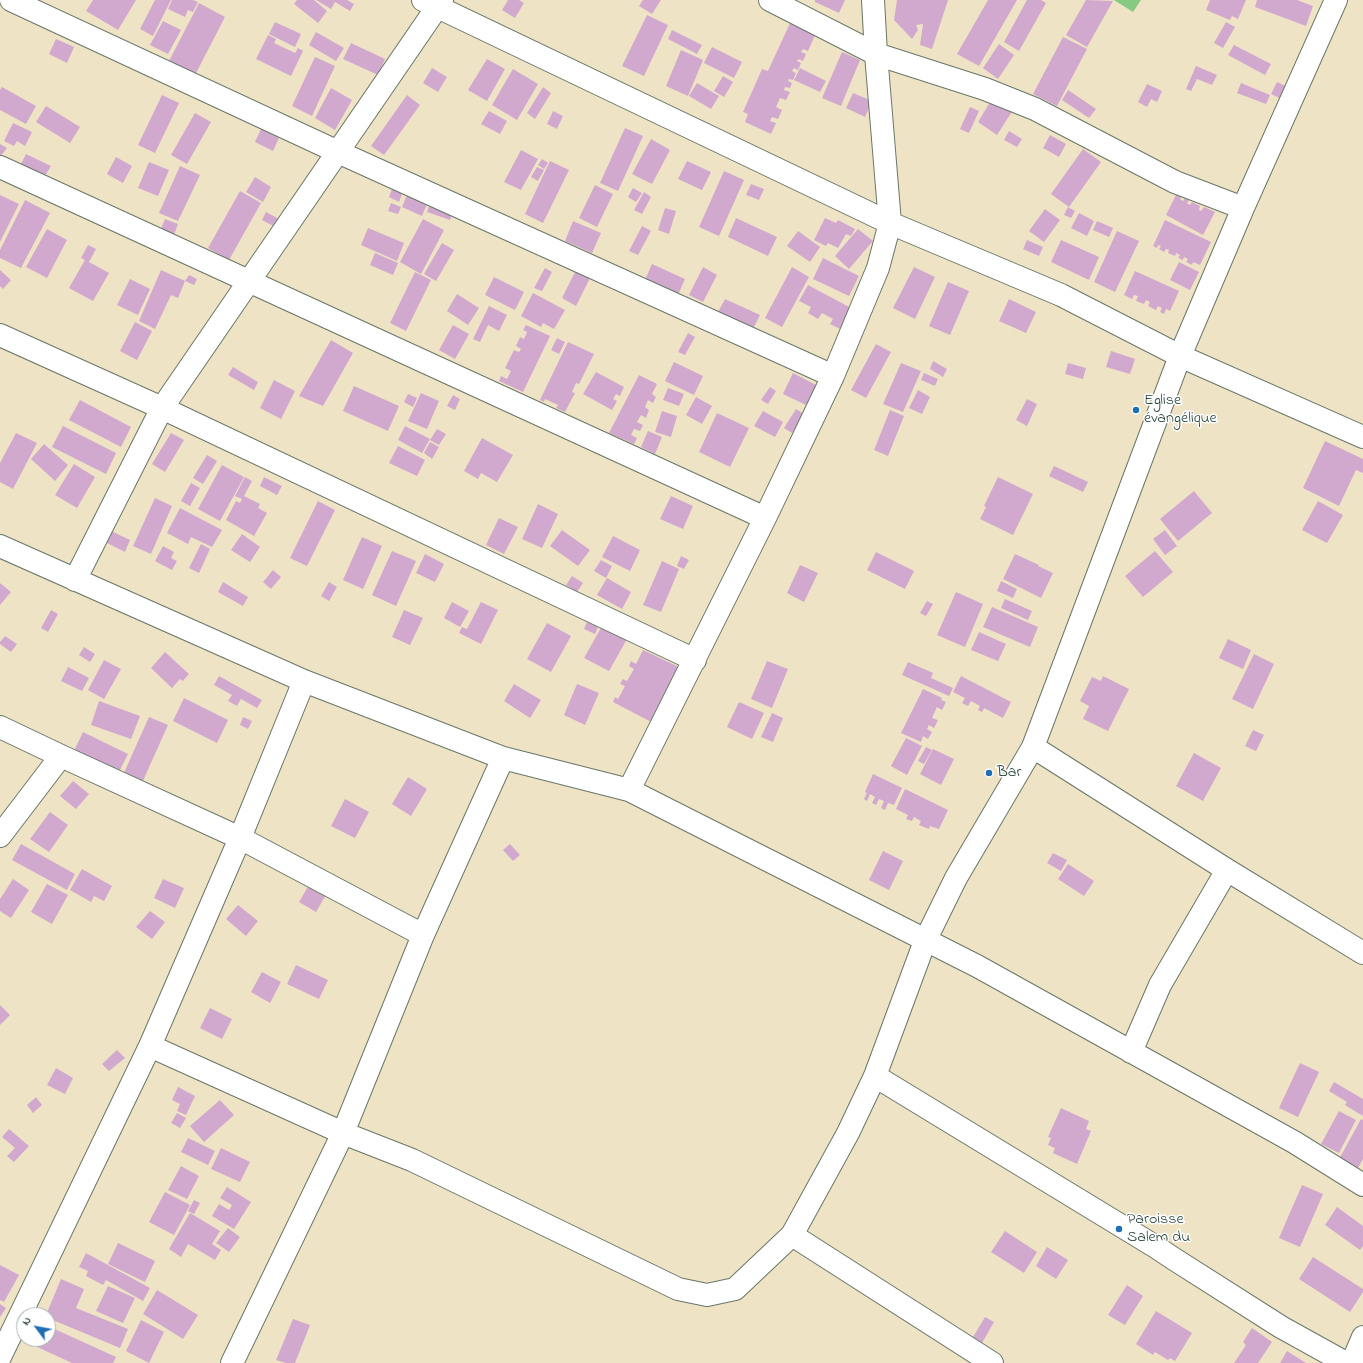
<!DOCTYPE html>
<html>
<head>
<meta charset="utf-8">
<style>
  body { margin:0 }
  #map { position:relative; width:1363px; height:1363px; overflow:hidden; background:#efe3c5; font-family:"Indie Flower",sans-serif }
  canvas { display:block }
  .north { position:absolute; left:16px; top:1307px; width:40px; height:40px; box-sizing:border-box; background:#fff; border:1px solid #a5b1ae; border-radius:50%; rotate:302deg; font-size:11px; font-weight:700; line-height:16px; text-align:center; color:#1f3d34 }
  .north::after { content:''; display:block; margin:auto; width:14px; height:18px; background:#1f6fb2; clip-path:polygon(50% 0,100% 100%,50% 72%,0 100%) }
</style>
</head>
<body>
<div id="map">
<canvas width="1363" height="1363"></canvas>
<div class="north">N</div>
</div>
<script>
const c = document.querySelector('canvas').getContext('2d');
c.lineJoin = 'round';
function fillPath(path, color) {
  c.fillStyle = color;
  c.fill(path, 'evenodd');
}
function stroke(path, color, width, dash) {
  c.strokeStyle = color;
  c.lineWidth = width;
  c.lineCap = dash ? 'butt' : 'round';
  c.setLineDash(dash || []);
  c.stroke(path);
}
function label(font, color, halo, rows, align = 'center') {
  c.font = font + ' "Indie Flower",sans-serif';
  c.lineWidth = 3;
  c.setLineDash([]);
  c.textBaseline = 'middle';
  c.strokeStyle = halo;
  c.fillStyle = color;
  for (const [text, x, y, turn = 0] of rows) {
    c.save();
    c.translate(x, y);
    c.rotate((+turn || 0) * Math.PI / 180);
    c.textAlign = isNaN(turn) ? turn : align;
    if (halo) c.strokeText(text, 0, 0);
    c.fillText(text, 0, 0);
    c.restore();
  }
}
fillPath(new Path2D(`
  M1114,0H1141L1133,12Z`), '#86c982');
fillPath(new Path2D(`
  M93,0H136L118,30L86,11Z
  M155,0H171L153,36L140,29Z
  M172,0H193L198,2L193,12L188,10L185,17L168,9Z
  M297,0H314L327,11L318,23L294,4Z
  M316,0H347L354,4L350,11L335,2L331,9Z
  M508,0H519L524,3L515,18L502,10Z
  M643,0H661L652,14L639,6Z
  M815,0H845L839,13L815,2Z
  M897,0H948L932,49L920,45L923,24L916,25L918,30L912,39L894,20Z
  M988,0H1017L979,66L957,54Z
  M1027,0H1041L1046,3L1019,51L1004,42Z
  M1086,0L1113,1L1087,47L1066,35Z
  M1210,0H1246L1238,19L1232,16L1230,20L1206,10Z
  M1257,0H1297L1313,6L1306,26L1255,7Z
  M199,3L225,17L195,75L169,61Z
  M647,15L668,25L644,76L622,66Z
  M163,21L181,30L168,54L150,45Z
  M791,21L816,33L808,51L803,49L801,52L806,54L803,61L798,59L797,61L801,63L798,70L794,68L792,71L796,73L793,80L789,79L788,81L792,83L790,88L785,87L784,90L790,92L786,100L780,98L776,107L782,110L778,119L772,117L770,121L776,123L771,134L745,122L748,114L743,112L762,69L768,71Z
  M275,22L301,34L295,47L269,34Z
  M1226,22L1235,27L1223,48L1214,43Z
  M672,30L702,45L697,54L668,39Z
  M316,32L344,48L336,61L309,45Z
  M268,35L276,39L274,43L295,53L298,48L303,51L291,76L256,59Z
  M1063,37L1087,49L1057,106L1033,94Z
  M56,39L74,47L67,63L49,54Z
  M351,43L385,59L378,75L343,59Z
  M999,44L1014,55L998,79L983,68Z
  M1234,45L1271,64L1265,75L1228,55Z
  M712,47L742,62L734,78L704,63Z
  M681,50L703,60L688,96L666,86Z
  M842,52L860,60L841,106L822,98Z
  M315,57L335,66L312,116L292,106Z
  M487,59L505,69L487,101L468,90Z
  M1196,66L1217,75L1212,85L1197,79L1191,91L1186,89Z
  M432,68L447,77L438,92L423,83Z
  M800,68L826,81L820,92L794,80Z
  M513,69L538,84L517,120L492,105Z
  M723,76L733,82L724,97L714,91Z
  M1277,82L1290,88L1284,100L1271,94Z
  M697,83L719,96L711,109L689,96Z
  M1241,83L1270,95L1266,104L1237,93Z
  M1147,84L1162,91L1157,102L1151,99L1147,107L1138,102Z
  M2,87L36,106L26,124L0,110V90Z
  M543,87L551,93L535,119L527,113Z
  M331,88L352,100L335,130L315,118Z
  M1068,90L1096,109L1089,118L1062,100Z
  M853,93L872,101L865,117L846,108Z
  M995,94L1015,107L997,135L978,122Z
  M162,95L179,103L155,153L138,145Z
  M407,95L420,105L384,155L371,146Z
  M46,106L80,127L70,143L36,122Z
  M970,107L979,111L969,133L960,129Z
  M489,111L507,121L500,134L481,124Z
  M553,111L563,116L557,129L547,124Z
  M195,113L211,122L187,164L171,155Z
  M13,123L32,132L25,146L17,141L14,146L4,141Z
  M625,128L643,136L618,191L600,183Z
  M261,129L279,138L273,151L255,142Z
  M1009,131L1022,139L1017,147L1004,140Z
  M1050,135L1066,144L1059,157L1043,148Z
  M651,139L670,150L652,184L632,174Z
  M0,144L7,148L0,157Z
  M1083,149L1101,162L1069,207L1051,194Z
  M521,150L538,159L521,190L504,182Z
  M26,154L51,166L45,176L21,164Z
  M116,157L132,166L123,183L107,174Z
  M542,159L548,163L544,169L538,165Z
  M550,161L569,170L543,223L525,214Z
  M687,161L711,172L702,190L678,179Z
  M149,162L169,170L158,196L138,188Z
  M180,166L200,175L178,221L159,213Z
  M537,167L544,170L538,181L531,177Z
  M724,171L744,180L719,236L699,227Z
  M255,177L271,187L263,202L246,192Z
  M751,184L764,189L759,200L746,195Z
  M595,185L613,194L597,227L579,218Z
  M633,188L642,193L636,202L628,197Z
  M392,189L402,194L399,202L389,197Z
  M240,191L261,203L229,260L208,248Z
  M644,192L651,197L642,214L634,210Z
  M1177,193L1182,196L1180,199L1183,201L1185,198L1189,200L1187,203L1190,205L1192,202L1200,206L1199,210L1201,211L1204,207L1215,212L1203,235L1166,215Z
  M0,195L19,204L0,242Z
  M407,195L427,204L422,216L402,207Z
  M25,200L50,213L21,268L0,258V250Z
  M391,203L401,207L398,214L388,211Z
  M430,204L453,212L450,220L427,212Z
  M1068,207L1075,211L1071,218L1064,215Z
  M665,208L676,211L669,234L658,230Z
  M1045,209L1060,220L1044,242L1029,231Z
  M266,212L279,219L275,227L262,220Z
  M1079,213L1094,221L1087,236L1071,228Z
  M736,218L777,237L768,256L728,237Z
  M825,218L836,223L838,220L855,229L851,236L846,234L838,248L828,243L826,246L814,240Z
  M165,219L178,224L174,235L161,229Z
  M423,219L444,230L421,274L400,262Z
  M1165,220L1211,242L1200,265L1193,262L1192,265L1186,262L1188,259L1184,257L1183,260L1178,258L1180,255L1176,253L1175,256L1168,253L1169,250L1166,249L1164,252L1159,249L1161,246L1158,245L1157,248L1153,246Z
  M573,221L601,233L592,253L565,241Z
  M1097,221L1113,228L1109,237L1093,230Z
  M642,226L651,231L638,255L629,251Z
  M368,228L404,243L397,261L361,245Z
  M47,229L67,240L47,278L26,267Z
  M858,229L873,241L849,269L835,256Z
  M798,231L820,247L810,262L787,246Z
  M1117,231L1139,241L1115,292L1094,282Z
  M1027,240L1043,247L1039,256L1023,249Z
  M1061,240L1099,257L1089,280L1051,262Z
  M442,243L454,250L436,281L424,274Z
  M88,245L96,249L89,262L109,273L93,301L69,288L85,260L81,258Z
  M375,253L398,263L393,275L370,265Z
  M823,258L859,276L849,296L813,279Z
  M1179,262L1199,272L1190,290L1170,280Z
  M652,264L685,279L678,295L645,280Z
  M703,267L717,275L703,302L689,295Z
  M792,267L809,277L782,327L765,318Z
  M914,267L935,277L915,319L893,308Z
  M545,268L552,272L542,291L534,288Z
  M0,270L11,280L3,289L0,286Z
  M161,270L185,281L178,298L171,295L155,329L139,321Z
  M576,270L590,278L576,306L562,298Z
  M1135,271L1179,291L1170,311L1166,309L1164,314L1160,312L1162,308L1158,306L1156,310L1148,306L1150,302L1146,300L1144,304L1136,301L1138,296L1134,295L1132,299L1124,295Z
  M415,272L431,280L406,331L390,323Z
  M189,275L197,279L194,285L185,281Z
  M494,277L524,292L515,310L485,295Z
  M130,279L150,289L138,315L117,305Z
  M948,282L969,291L950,335L929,326Z
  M808,285L851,308L840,329L830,324L833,319L822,313L818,319L808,313L811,307L799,301Z
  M533,293L565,310L554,329L543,323L541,327L521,316Z
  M457,294L479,308L468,325L447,311Z
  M725,299L760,315L753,329L718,312Z
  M1009,299L1036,312L1026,333L999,321Z
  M489,306L507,315L499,331L488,325L480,342L473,339Z
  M135,322L152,331L137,360L120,351Z
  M453,325L469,334L455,359L439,350Z
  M526,325L550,336L523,392L499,381L501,376L507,379L511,371L505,368L514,350L519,352L521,349L516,346L520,337L524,339L527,332L523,330Z
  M688,333L695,337L685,355L678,352Z
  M557,338L565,342L559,354L551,350Z
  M331,340L353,353L323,406L299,396Z
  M568,342L594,354L579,384L576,383L572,392L575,393L565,412L556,408L558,405L545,399L544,402L540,400Z
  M876,344L891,352L866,398L851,390Z
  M1111,351L1135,359L1130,374L1106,367Z
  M933,361L947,369L943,377L930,369Z
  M674,362L703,376L694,395L665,381Z
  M901,363L921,371L903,412L883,404Z
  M1068,363L1086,368L1083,379L1065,374Z
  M233,367L258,382L254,390L228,375Z
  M596,372L624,387L620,396L616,394L613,399L617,401L612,410L583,394Z
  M793,373L816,385L806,405L783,394Z
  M924,373L938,379L935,386L921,380Z
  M639,375L657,384L652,394L656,397L653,403L648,400L645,407L649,410L646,418L641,415L637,422L643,425L640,431L634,429L631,435L637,438L634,444L609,433Z
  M274,380L295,391L281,419L260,408Z
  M354,386L399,406L388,431L343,411Z
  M770,387L776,391L768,404L761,400Z
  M668,388L684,394L679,406L663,400Z
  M918,390L930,397L922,414L909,408Z
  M421,393L439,401L427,429L408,421Z
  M408,394L417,398L413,407L404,402Z
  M453,395L460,399L455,410L447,406Z
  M696,397L712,406L702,424L686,415Z
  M1027,399L1037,404L1027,426L1016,420Z
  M80,400L131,427L121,447L69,420Z
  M796,409L804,414L792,433L784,428Z
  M890,410L904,416L888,456L874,450Z
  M662,411L677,416L671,437L655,432Z
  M763,411L783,422L775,437L754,426Z
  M717,413L749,428L730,467L699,452Z
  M63,426L116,453L106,474L52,447Z
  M405,426L430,439L422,453L398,440Z
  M437,429L446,434L439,445L430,440Z
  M648,431L662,437L655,454L641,447Z
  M16,433L37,443L13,489L0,482V463Z
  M171,433L184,440L165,472L152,464Z
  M482,438L513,455L497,482L481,473L478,479L464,471Z
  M1325,441L1363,459V473L1356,470L1339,506L1303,488Z
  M430,442L439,447L432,459L424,453Z
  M44,444L68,465L55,481L31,459Z
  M398,446L425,460L417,476L389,463Z
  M207,455L217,461L203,484L193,478Z
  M74,464L95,477L77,508L55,495Z
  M222,465L244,477L220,521L198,509Z
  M1054,466L1088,482L1083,492L1049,476Z
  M245,477L252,481L244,496L260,504L258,508L267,513L254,536L226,520L236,501L240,503L242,499L235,496Z
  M264,477L282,486L277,495L260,486Z
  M998,477L1033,494L1013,535L980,519L986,507L984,506Z
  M191,483L200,488L190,506L181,501Z
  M1194,491L1212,513L1178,541L1160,519Z
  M671,496L693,506L683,529L660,519Z
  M155,498L172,506L151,554L133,546Z
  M318,501L335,510L307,566L290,558Z
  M1318,501L1343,515L1327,543L1302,530Z
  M538,504L558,514L542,548L522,539Z
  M180,508L222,530L212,547L191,537L188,544L167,533Z
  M499,518L518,527L504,554L486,545Z
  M109,530L130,540L125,552L103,541Z
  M562,530L590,550L578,566L550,546Z
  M1165,530L1177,546L1165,555L1153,539Z
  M242,534L260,547L250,562L231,550Z
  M613,536L640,550L630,571L602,557Z
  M362,537L382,546L363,589L343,580Z
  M201,544L210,549L199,573L189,568Z
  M163,546L174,552L171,558L177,561L172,570L155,561Z
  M392,551L416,561L396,606L372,595Z
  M1155,551L1173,572L1143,597L1125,576Z
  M876,552L914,571L905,589L867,570Z
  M425,554L444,564L435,582L416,573Z
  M1015,554L1039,565L1038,566L1053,573L1041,598L1003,579Z
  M681,556L689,560L684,569L677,566Z
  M601,560L612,566L606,578L594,571Z
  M662,561L679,569L661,612L643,605Z
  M800,565L818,573L804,602L787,593Z
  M273,570L281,577L271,589L263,582Z
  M572,576L583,583L577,592L566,585Z
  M607,578L631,592L622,609L597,595Z
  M1001,581L1017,589L1013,598L997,591Z
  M223,582L248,597L243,606L218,592Z
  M329,582L337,587L329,601L321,596Z
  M0,583L11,592L0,605Z
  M956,592L983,604L965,647L937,635Z
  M1005,599L1032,611L1028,620L1001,608Z
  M927,601L933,604L926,616L920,613Z
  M452,602L469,611L460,627L444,618Z
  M481,602L498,610L481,644L459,633L462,627L467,629Z
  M992,607L1038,627L1030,647L983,627Z
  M51,610L58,614L48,632L41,628Z
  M404,610L423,618L410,645L392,637Z
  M587,622L598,627L595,634L584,629Z
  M547,623L571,636L551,672L527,659Z
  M602,626L627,639L609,671L584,658Z
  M979,632L1006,644L998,661L971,650Z
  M5,636L17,644L11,652L0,644V642Z
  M1228,639L1251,650L1243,669L1219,658Z
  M84,647L95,654L90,662L79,655Z
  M643,650L683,669L655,724L613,702L615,697L618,699L625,686L620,684L623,679L627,681L634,669L629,666L631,661L636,664Z
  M165,652L189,674L183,681L180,679L172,688L151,668Z
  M1254,654L1274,664L1253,709L1232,699Z
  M104,660L121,669L104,699L88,690Z
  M767,661L788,669L772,708L751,699Z
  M908,662L933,673L931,678L953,688L949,696L902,675Z
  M68,667L89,678L82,691L61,681Z
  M219,676L262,700L257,708L241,699L237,706L228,701L232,695L214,685Z
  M961,676L1011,702L1003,718L984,708L982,712L978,710L980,706L971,701L968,706L962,703L965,698L953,692Z
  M1103,676L1129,689L1108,731L1083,719L1089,706L1080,701L1092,677L1101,681Z
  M514,684L541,700L530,718L504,701Z
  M577,684L599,693L585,725L564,715Z
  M923,689L942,698L941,700L946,702L942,710L937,707L932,718L938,720L934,728L929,725L927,729L932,732L928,739L923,736L921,742L901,733Z
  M184,698L228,720L217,743L173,721Z
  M99,701L140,716L131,739L91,725Z
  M739,702L764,713L752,739L727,727Z
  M772,713L783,718L773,742L761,737Z
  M149,717L168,725L142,783L123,775Z
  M243,717L252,721L248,729L240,725Z
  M1253,730L1264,735L1256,751L1245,746Z
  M83,732L128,754L118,774L73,753Z
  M906,738L922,746L907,775L891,766Z
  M926,747L932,750L924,764L918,761Z
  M933,749L954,759L941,785L920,774Z
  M1194,753L1221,768L1203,801L1176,786Z
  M873,774L902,788L894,805L888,803L885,810L881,808L884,801L879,799L876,805L872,803L875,797L870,794L867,801L864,799L867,793L865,792Z
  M408,777L427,789L411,816L392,804Z
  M73,781L89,794L76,809L60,796Z
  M905,789L948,810L939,829L930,826L929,829L919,825L921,821L914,817L912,821L906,819L908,815L896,809Z
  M345,799L369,812L355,838L331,826Z
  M50,812L68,825L49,852L30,839Z
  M21,844L75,874L67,890L12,860Z
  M510,844L520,855L513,861L503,850Z
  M883,851L903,861L889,890L869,880Z
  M1053,853L1067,860L1061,871L1047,863Z
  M1068,864L1094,881L1084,896L1058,879Z
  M82,869L112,886L104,901L94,896L91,902L70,890Z
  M313,878L330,888L316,912L299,902Z
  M13,879L29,890L11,918L0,911V899Z
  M163,879L184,888L175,908L154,898Z
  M47,884L68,895L52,924L31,912Z
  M238,905L258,921L246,936L226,919Z
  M150,911L165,922L152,939L136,927Z
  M296,965L328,980L319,999L287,984Z
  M262,972L281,982L270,1003L251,992Z
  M0,1005L10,1015L0,1025Z
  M210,1008L232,1019L222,1039L200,1028Z
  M117,1050L125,1058L109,1071L102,1064Z
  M1300,1063L1319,1072L1298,1117L1279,1108Z
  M56,1068L73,1078L65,1094L47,1085Z
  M1334,1082L1363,1099V1116L1345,1105L1347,1102L1329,1091Z
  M178,1087L195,1096L186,1115L177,1111L180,1104L172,1100Z
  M36,1097L42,1105L33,1113L27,1105Z
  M220,1100L234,1115L204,1142L190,1126Z
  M1061,1108L1089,1121L1086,1129L1091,1131L1077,1164L1053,1153L1055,1148L1048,1145L1051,1138L1048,1137Z
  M1339,1111L1356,1120L1339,1153L1321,1144Z
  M177,1113L186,1118L180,1128L171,1123Z
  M1361,1119L1363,1120V1159L1357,1170L1338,1161Z
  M9,1129L29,1146L14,1162L7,1156L15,1148L2,1137Z
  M188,1138L215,1151L208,1165L181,1152Z
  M221,1148L250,1162L240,1182L211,1169Z
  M181,1166L199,1176L187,1199L168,1190Z
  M1302,1185L1323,1194L1300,1247L1279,1238Z
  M227,1187L251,1202L234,1229L212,1216L219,1204L229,1210L232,1205L220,1198Z
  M165,1192L190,1205L174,1235L149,1222Z
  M194,1200L200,1203L194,1214L188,1211Z
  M1337,1207L1363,1226V1246L1360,1250L1325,1225Z
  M190,1213L220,1231L212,1244L221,1250L215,1260L188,1244L181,1257L169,1249Z
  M228,1228L240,1237L229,1252L216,1243Z
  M1005,1231L1037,1252L1024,1273L991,1252Z
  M118,1243L155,1261L145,1282L108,1264Z
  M1047,1247L1068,1260L1056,1279L1036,1266Z
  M86,1253L150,1288L143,1301L106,1280L103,1285L86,1276L88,1271L79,1267Z
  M1313,1257L1363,1289V1292L1350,1312L1299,1279Z
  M0,1265L19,1275L4,1302L0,1300Z
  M61,1279L84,1289L76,1308L128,1329L120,1348L48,1318V1315H46Z
  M1127,1285L1143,1296L1125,1325L1108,1315Z
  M108,1286L135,1298L123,1323L96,1311Z
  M157,1290L198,1315L183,1339L143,1314Z
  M0,1304L6,1308L0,1317Z
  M1156,1311L1192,1333L1175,1361L1170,1358L1168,1360L1155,1352L1153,1355L1136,1344Z
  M985,1317L994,1322L982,1343L973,1337Z
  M293,1319L310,1325L295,1363H286L276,1360Z
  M141,1320L164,1332L149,1363L126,1351Z
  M48,1326L116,1357L113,1363H72L35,1346L38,1339H48Z
  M1252,1328L1272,1342L1258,1363H1234L1246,1345L1243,1342Z
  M1287,1351L1306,1363H1280Z`), '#d2a9ce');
const minor = new Path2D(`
  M11,0L338,152L833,376
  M423,0L890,223L1061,295L1180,356L1363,437
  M770,0L876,54L985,89L1035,109L1175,182L1243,208
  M0,167L765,518
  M0,335L162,408L695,660
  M0,546L304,681L503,758L629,790L977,966L1294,1142L1363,1185
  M75,580L162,408L442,0
  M0,727L61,756L240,838L423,935
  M1033,747L1227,870L1363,953
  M629,790L765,518L833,376L878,268L890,223L876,54L873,0
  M0,836L61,756
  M150,1046L343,1133L412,1160L678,1289L707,1295L735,1289L792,1235L848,1133L875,1076L925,941L956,878L1033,747L1180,356L1243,208L1336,0
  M1131,1052L1160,985L1227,870
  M875,1076L1156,1247L1174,1259L1281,1327L1346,1363
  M792,1235L992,1363
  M0,1357L150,1046L240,838L304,681
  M232,1363L343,1133L423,935L503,758
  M1352,1363L1363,1337`);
stroke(minor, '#687767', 24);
stroke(minor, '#fff', 22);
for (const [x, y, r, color] of [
  [1136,410,4,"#1f6fb2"],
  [989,773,4,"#1f6fb2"],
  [1119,1229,4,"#1f6fb2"]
]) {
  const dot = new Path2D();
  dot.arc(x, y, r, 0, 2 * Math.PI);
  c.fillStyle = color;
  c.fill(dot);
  stroke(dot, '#fff', 1.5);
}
label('16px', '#1f3d34', '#fff', [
  ["Eglise",1144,401],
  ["évangélique",1144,419],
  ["Bar",997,773],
  ["Paroisse",1127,1220],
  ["Salem du",1127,1238]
], 'left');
</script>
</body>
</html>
